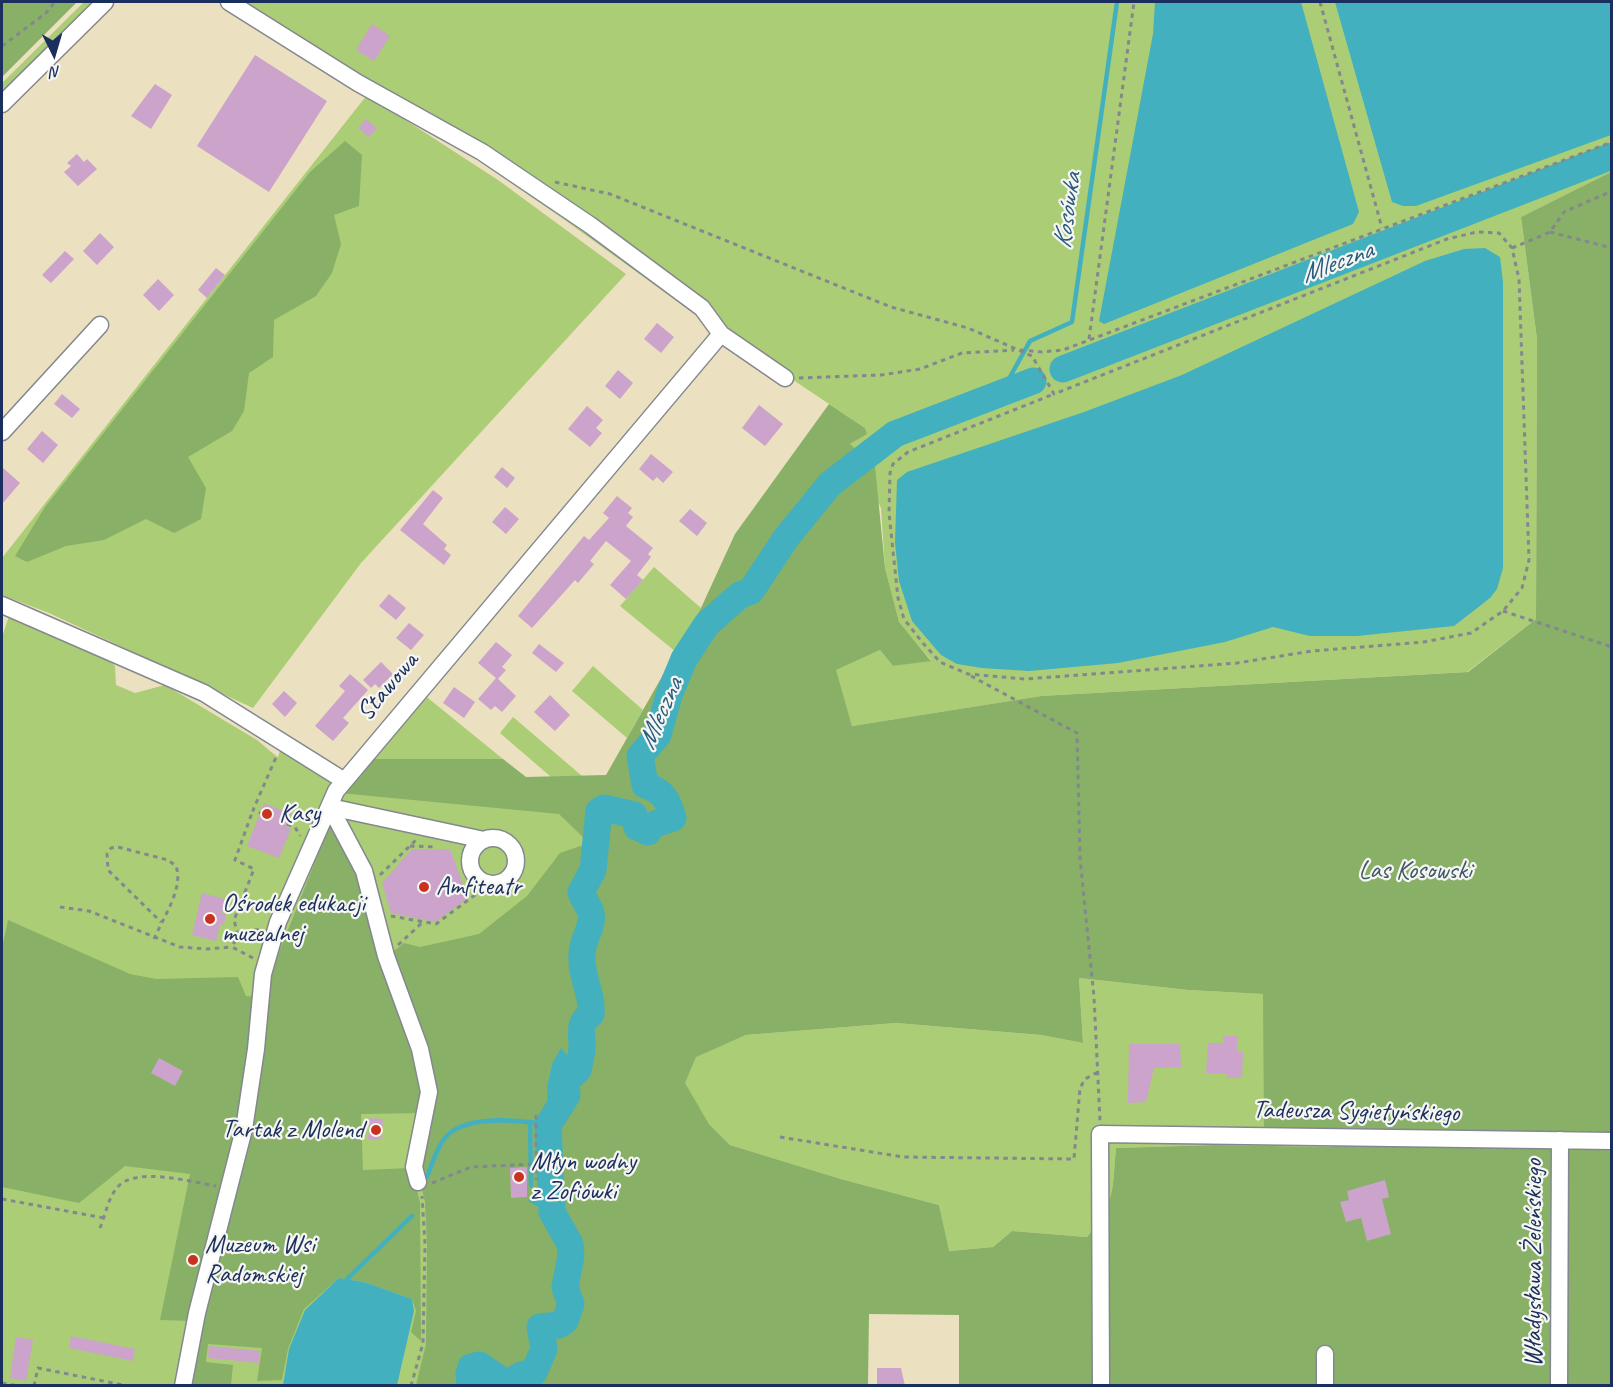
<!DOCTYPE html>
<html>
<head>
<meta charset="utf-8">
<style>
  body { margin:0 }
  #map { position:relative; width:1613px; height:1387px; overflow:hidden; background:#ebe0bf; font-family:Caveat,sans-serif }
  canvas { display:block }
  .frame { position:absolute; inset:0; border:3px solid #1b2f5e; pointer-events:none }
  .north { position:absolute; left:24px; top:24px; width:60px; height:60px; -webkit-text-stroke:4px #f6f6f2; paint-order:stroke; rotate:175deg; font-size:16px; font-weight:700; line-height:24px; text-align:center; color:#1b2f5e }
  .north::after { content:''; display:block; margin:auto; width:21px; height:27px; background:#1b2f5e; clip-path:polygon(50% 0,100% 100%,50% 72%,0 100%) }
</style>
</head>
<body>
<div id="map">
<canvas width="1613" height="1387"></canvas>
<div class="frame"></div>
<div class="north">N</div>
</div>
<script>
const c = document.querySelector('canvas').getContext('2d');
c.lineJoin = 'round';
function fillPath(path, color) {
  c.fillStyle = color;
  c.fill(path, 'evenodd');
}
function stroke(path, color, width, dash) {
  c.strokeStyle = color;
  c.lineWidth = width;
  c.lineCap = dash ? 'butt' : 'round';
  c.setLineDash(dash || []);
  c.stroke(path);
}
function label(font, color, halo, rows, align = 'center') {
  c.font = font + ' Caveat,sans-serif';
  c.lineWidth = 4.5;
  c.setLineDash([]);
  c.textBaseline = 'middle';
  c.strokeStyle = halo;
  c.fillStyle = color;
  for (const [text, x, y, turn = 0] of rows) {
    c.save();
    c.translate(x, y);
    c.rotate((+turn || 0) * Math.PI / 180);
    c.textAlign = isNaN(turn) ? turn : align;
    if (halo) c.strokeText(text, 0, 0);
    c.fillText(text, 0, 0);
    c.restore();
  }
}
fillPath(new Path2D(`
  M84,2H93L2,92V83Z
  M239,2H1611V172L1521,217L1537,339L1536,619L1467,672L1041,696L852,726L835,670L880,650L893,666L931,660L899,623L885,568L881,508L850,444L866,434L865,428L699,317L562,218L374,89Z
  M367,95L498,180L626,274L361,563L253,708L49,613L2,595V558Z
  M654,567L701,608L676,652L620,606Z
  M9,616L108,658L115,666L116,685L135,693L165,685L257,740L276,756L278,757L280,751L332,776L430,786L871,788L675,1054L599,1385H2V637Z
  M593,666L643,710L627,738L572,691Z
  M423,694L503,759H369Z
  M513,717L582,776L551,777L500,733Z
  M1079,978L1188,990L1264,994V1128L1348,1136L1332,1147L1215,1145L1116,1148C1112,1189 1116,1204 1087,1237L1012,1231L993,1247L948,1251L939,1205L841,1179L730,1145L709,1124L684,1083L696,1056L746,1035L896,1023L1041,1035L1083,1043Z`), '#abcd75');
fillPath(new Path2D(`
  M2,2H77L2,77Z
  M345,141L362,155L359,206L334,215L341,244L332,273L316,296L274,320L273,357L249,373L244,411L232,431L188,457L206,488L201,519L174,533L146,519L104,540L66,546L27,562L15,556L45,507L310,172Z
  M1611,172V1385H959V1315L869,1314L868,1385H416L426,1344L427,1244L425,1202L417,1168L431,1092L388,956L404,943L420,947L479,934L527,896L560,853L589,843L559,814L340,793L369,759H503L526,777L606,775L701,608L735,534L829,404L865,428L867,434L850,444L875,466L885,568L899,622L931,661L893,666L880,650L836,670L852,726L1041,696L1468,672L1536,619L1537,339L1521,217ZM1079,978L1188,990L1263,994L1264,1128L1348,1136L1332,1147L1215,1145L1116,1148C1112,1189 1116,1204 1087,1237L1012,1231L993,1247L949,1251L939,1205L841,1179L730,1145L709,1124L685,1083L696,1057L746,1035L896,1023L1041,1035L1083,1043ZM552,1064L563,1112L546,1149L544,1135L549,1106L547,1086Z
  M333,817L362,872L417,1049L423,1113L361,1114L363,1170L411,1168L420,1202L421,1341L411,1332L416,1311L412,1299L364,1282L339,1278L304,1309L288,1349L282,1380L257,1381L262,1348L208,1344L206,1362L233,1365L231,1385L191,1386L272,970Z
  M8,920L130,974L156,979L238,977L246,996L257,997L240,1128L191,1321L160,1320L190,1174L125,1166L79,1203L2,1187V948Z`), '#88b066');
fillPath(new Path2D(`
  M1155,2H1301L1359,212L1353,224L1104,324L1099,321L1153,34Z
  M1335,2H1611V135L1416,206H1403L1392,202Z
  M1485,248L1500,257L1503,282V568L1497,589L1490,598L1454,626L1357,636H1310L1273,627L1225,642L1118,663L1029,671L982,668L957,664L941,655L912,621L899,581L895,543L897,480L907,472L1084,412L1182,375L1425,261L1464,249Z
  M561,1048L567,1055L569,1090L563,1112L556,1123L555,1149H546L544,1135L538,1130L539,1117L548,1112L547,1086L552,1064Z
  M339,1278L364,1282L412,1299L414,1311L397,1385H283L289,1349L305,1310Z`), '#42b0be');
stroke(new Path2D(`
  M1001,393L1030,341L1072,322L1117,2
  M530,1122L531,1185
  M427,1177C432,1164 436,1150 444,1139C463,1114 515,1120 542,1124
  M531,1200L552,1212
  M348,1282V1278L412,1216`), '#42b0be', 4.5);
stroke(new Path2D(`
  M1063,369L1612,156
  M470,1386L469,1374L471,1367L479,1365L507,1384L521,1375L534,1372L544,1349L540,1327L559,1325L565,1321L571,1304L565,1287L571,1256L570,1244L552,1212L548,1125L567,1095L566,1081L578,1070C580,1062 582,1053 582,1045C582,1032 578,1023 591,1014C593,994 580,975 582,954C582,940 594,926 591,913C589,906 583,899 581,892L593,870L599,811L604,808L634,815L637,827L648,832L652,825L673,818C668,800 663,791 645,785L640,756L658,735L669,695L684,659L707,624L740,595L751,591L786,538L830,484L895,434L1033,381`), '#42b0be', 27);
fillPath(new Path2D(`
  M372,24L390,36L374,61L356,50Z
  M255,55L327,101L269,192L197,146Z
  M155,84L172,95L151,129L131,116Z
  M366,119L377,128L369,137L358,128Z
  M77,154L84,162L87,159L97,169L78,186L64,172L71,166L67,163Z
  M100,233L114,247L97,265L83,251Z
  M65,251L74,259L51,283L42,275Z
  M216,268L225,275L207,298L198,290Z
  M158,279L174,295L159,311L143,295Z
  M657,323L674,337L661,353L644,339Z
  M618,370L633,383L620,399L605,386Z
  M62,394L80,409L72,418L54,404Z
  M759,405L783,424L765,446L742,428Z
  M587,406L603,420L596,428L602,433L590,447L568,429Z
  M42,431L58,445L43,463L27,449Z
  M651,454L673,472L663,483L657,477L653,481L639,469Z
  M2,467L20,483L2,504Z
  M502,467L515,478L507,488L494,477Z
  M433,490L443,498L423,524L447,545L444,549L451,555L444,565L400,530Z
  M617,496L632,508L628,513L633,517L626,526L653,548L648,554L651,557L637,575L643,580L626,599L610,585L631,561L606,541L590,561L594,564L578,583L575,580L532,628L518,616L584,536L589,540L609,518L603,513Z
  M505,507L519,519L506,534L492,522Z
  M690,509L707,523L697,536L679,521Z
  M389,594L406,608L396,620L379,606Z
  M409,623L424,635L411,650L396,638Z
  M496,642L512,655L502,667L506,670L498,679L516,696L502,712L495,706L491,710L478,699L496,678L478,663Z
  M539,644L564,663L556,672L532,653Z
  M381,662L393,674L379,688L375,684L371,688L363,680Z
  M350,674L368,690L343,718L349,723L333,741L315,726L345,691L339,686Z
  M454,687L475,702L464,718L443,703Z
  M284,691L297,703L285,717L272,704Z
  M550,695L570,715L555,731L534,712Z
  M264,803L291,814L286,827L291,829L279,858L247,846Z
  M412,849H450L468,898L435,922L391,913L382,883Z
  M202,893L225,899L222,913L226,914L224,925L220,924L216,941L192,935Z
  M1223,1036H1237V1052H1243L1242,1078H1227V1074L1206,1073L1208,1043H1223Z
  M1129,1044H1180L1181,1067L1154,1068L1146,1102L1128,1103Z
  M159,1058L183,1071L175,1086L151,1073Z
  M370,1118L383,1119L381,1140L368,1139Z
  M527,1167V1197L511,1198L510,1168Z
  M1385,1180L1389,1197L1382,1199L1391,1234L1367,1241L1361,1218L1346,1222L1340,1202L1349,1200L1347,1191Z
  M71,1336L135,1349L133,1361L69,1348Z
  M16,1337L33,1340L26,1381L10,1378Z
  M209,1346L260,1351L259,1363L208,1358Z
  M877,1368H901L905,1386H877Z`), '#cba3cb');
const minor = new Path2D(`
  M229,2L358,83L482,152L590,225L702,308L721,334L785,378
  M2,104L105,2
  M2,432L100,325
  M2,605L204,693L343,780
  M470 861a23 23 0 1 1 46 0a23 23 0 1 1-46 0Z
  M418,1182L414,1167L429,1092L420,1049L386,956L364,871L330,807L484,840
  M183,1386L197,1313L244,1129L256,1049L263,974L278,922L336,791L721,334
  M1101,1386L1100,1134L1612,1141
  M1325,1386V1354
  M1559,1386L1560,1140`);
stroke(minor, '#83888e', 19);
stroke(new Path2D(`
  M1320,2L1382,228
  M2,46L46,13L55,2
  M555,182L610,194L891,307L968,328L1032,356L1054,394L1447,239L1477,232L1499,233L1512,248L1519,279L1529,560L1522,588L1503,611L1471,633L1424,642L1312,651L1237,663L1120,672L1025,679L968,674L940,662L922,642L904,619L898,598L889,513L890,473L893,464L908,452L1054,394
  M1550,232L1612,248
  M1512,248L1550,232L1564,212L1612,191
  M1089,339L1134,2
  M1020,350L1042,352L1063,350L1612,142
  M799,378L881,375L920,369L962,353L1014,350
  M1503,611L1612,647
  M971,676L1077,733L1080,858L1094,997L1100,1121
  M263,814L253,810L277,755
  M287,824L295,827L300,836
  M410,846L436,847
  M380,875L416,840
  M60,907L89,911L180,947L207,949L232,947
  M391,916L436,924L491,883
  M238,935L234,920L254,869L235,860L253,810
  M154,939C163,918 184,888 176,866L168,860L118,847L111,848L107,854L108,870L161,922
  M398,945L423,922
  M253,958L232,947L238,935L259,929
  M536,1115V1180
  M780,1137L903,1157L1074,1159L1080,1088L1085,1079L1098,1072
  M432,1183L471,1167L536,1164
  M2,1199L104,1218
  M100,1228C105,1216 108,1199 116,1189C133,1165 191,1182 216,1186
  M2,1383L18,1386
  M34,1386L38,1368L128,1386
  M411,1386L423,1343L425,1244L422,1196`), '#83888e', 3, [4.5, 4.5]);
stroke(minor, '#fff', 16);
for (const [x, y, r, color] of [
  [267,814,6,"#c8321e"],
  [424,887,6,"#c8321e"],
  [210,919,6,"#c8321e"],
  [376,1130,6,"#c8321e"],
  [519,1177,6,"#c8321e"],
  [193,1260,6,"#c8321e"]
]) {
  const dot = new Path2D();
  dot.arc(x, y, r, 0, 2 * Math.PI);
  c.fillStyle = color;
  c.fill(dot);
  stroke(dot, '#f6f6f2', 2);
}
label('26px', '#1b2f5e', '#f6f6f2', [
  ["Stawowa",388,687,-50],
  ["Tadeusza Sygietyńskiego",1356,1112,1],
  ["Władysława Żeleńskiego",1534,1263,-90]
]);
label('26px', '#1b2f5e', '#f6f6f2', [
  ["Kasy",279,814],
  ["Amfiteatr",436,887],
  ["Ośrodek edukacji",222,904],
  ["muzealnej",222,934],
  ["Tartak z Molend",364,1130,"right"],
  ["Młyn wodny",531,1162],
  ["z Zofiówki",531,1192],
  ["Muzeum Wsi",205,1245],
  ["Radomskiej",205,1275]
], 'left');
label('26px', '#3f5664', '#f6f6f2', [
  ["Las Kosowski",1415,871]
]);
label('italic 27px', '#295c80', '#f6f6f2', [
  ["Kosówka",1068,211,-82],
  ["Mleczna",1337,263,-21],
  ["Mleczna",661,714,-66]
]);
</script>
</body>
</html>
